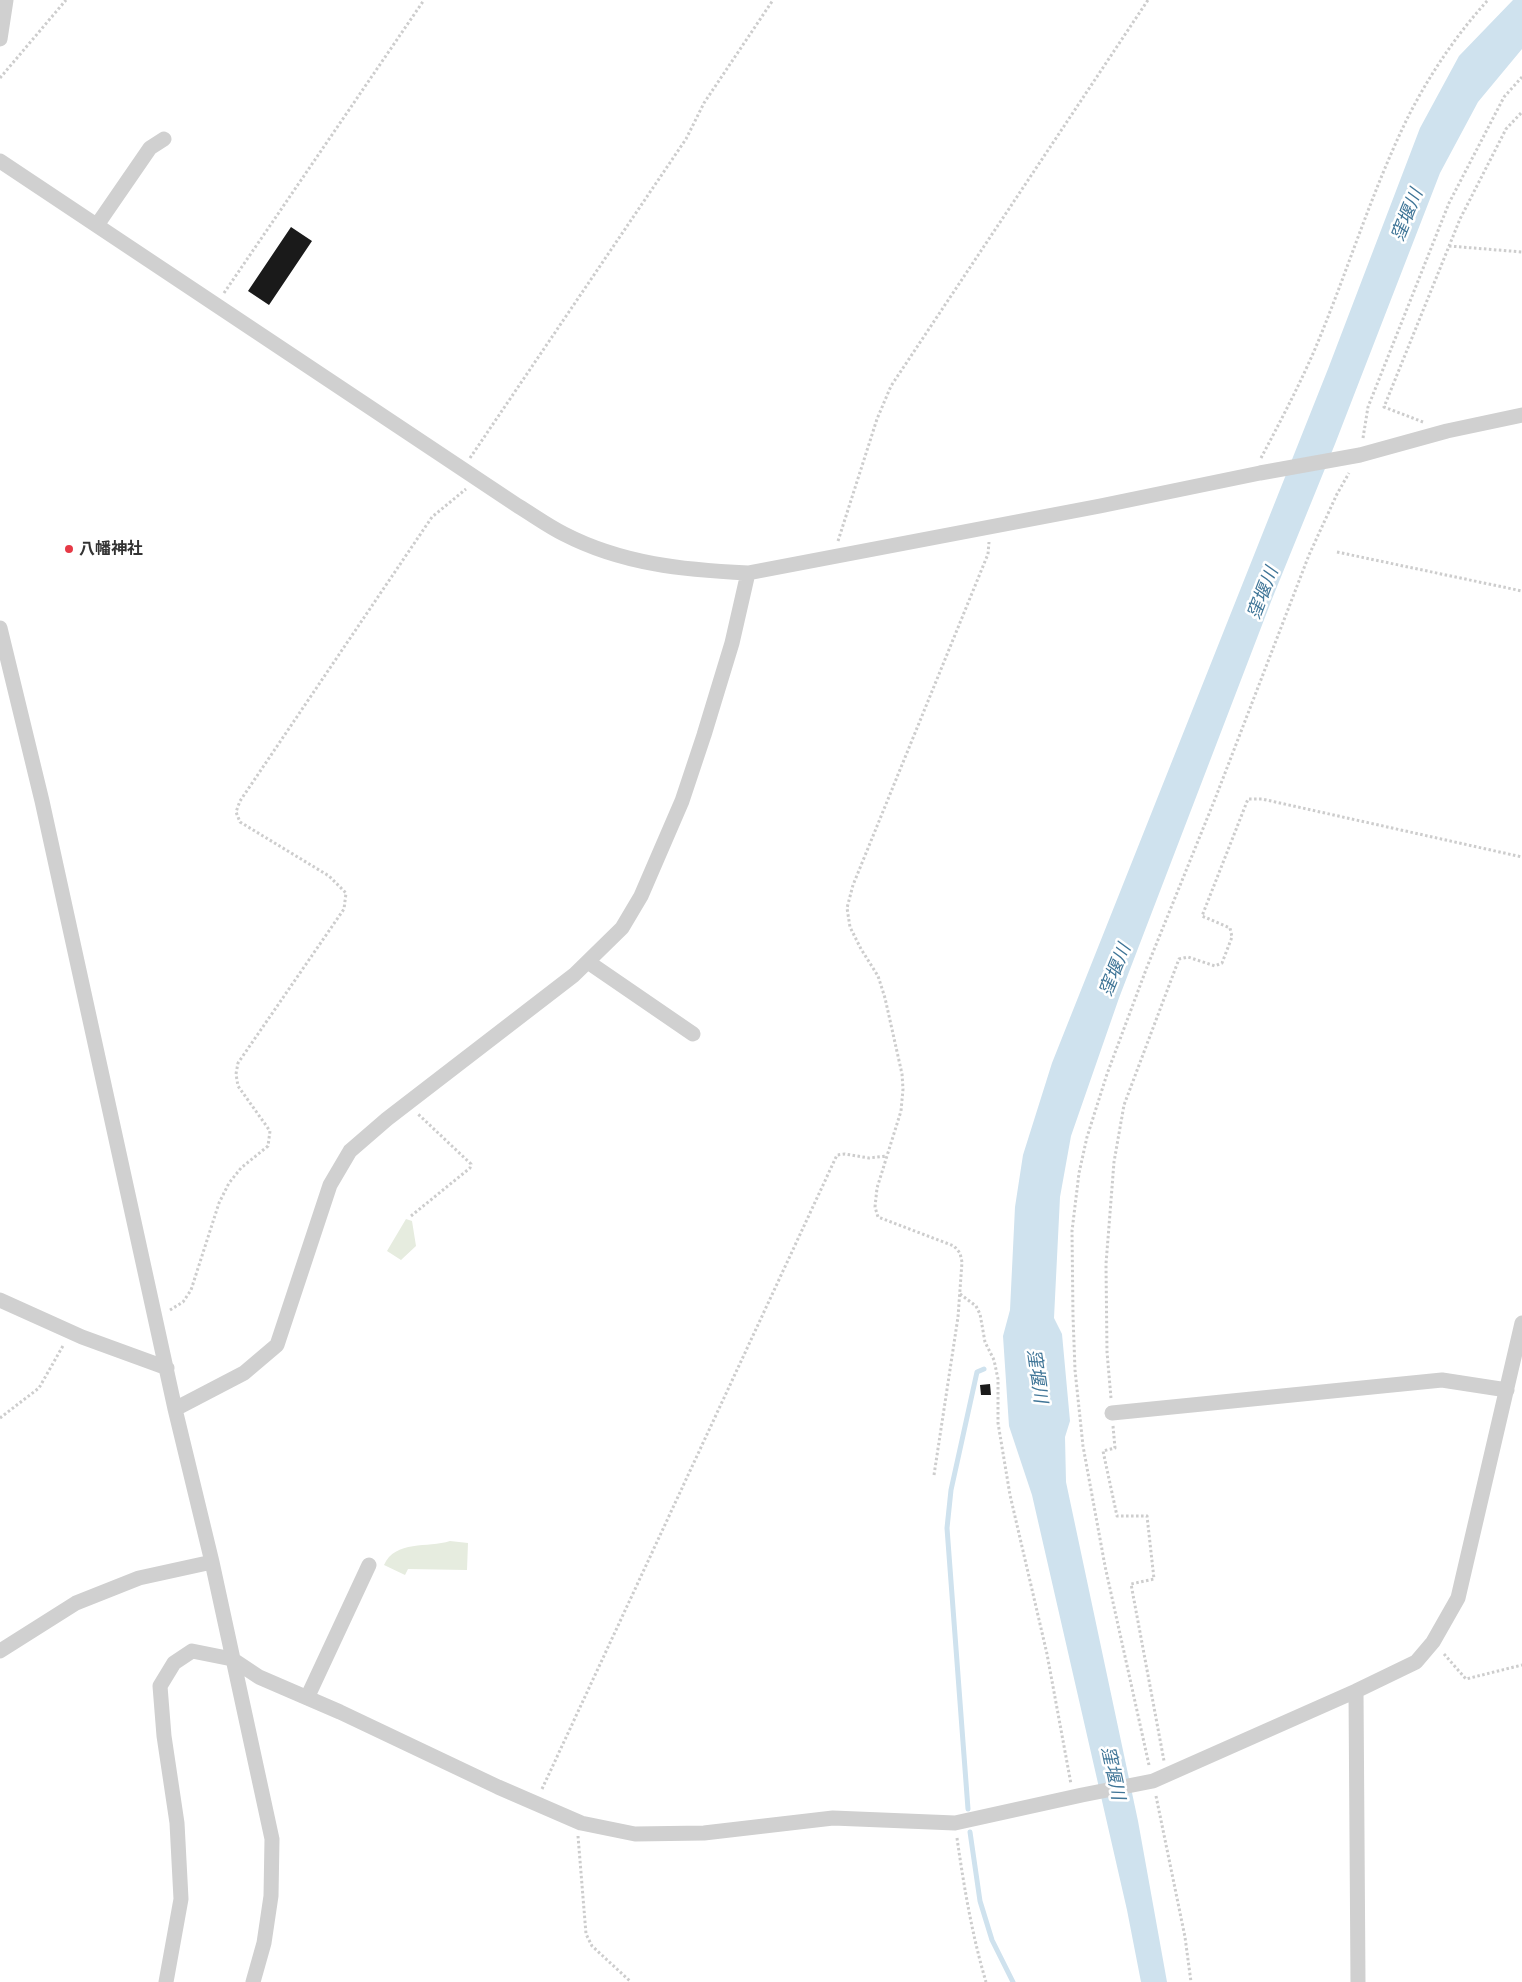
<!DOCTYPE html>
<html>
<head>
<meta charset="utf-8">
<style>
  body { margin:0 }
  canvas { display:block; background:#fff }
</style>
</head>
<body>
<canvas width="1522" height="1982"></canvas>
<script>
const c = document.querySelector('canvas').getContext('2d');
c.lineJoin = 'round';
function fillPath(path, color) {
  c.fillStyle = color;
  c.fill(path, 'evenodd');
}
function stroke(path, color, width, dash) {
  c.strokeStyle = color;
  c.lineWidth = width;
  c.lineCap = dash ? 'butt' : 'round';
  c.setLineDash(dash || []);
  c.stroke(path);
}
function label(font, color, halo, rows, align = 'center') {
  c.font = font + ' "Asap Condensed","Noto Sans JP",sans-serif';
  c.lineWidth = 5;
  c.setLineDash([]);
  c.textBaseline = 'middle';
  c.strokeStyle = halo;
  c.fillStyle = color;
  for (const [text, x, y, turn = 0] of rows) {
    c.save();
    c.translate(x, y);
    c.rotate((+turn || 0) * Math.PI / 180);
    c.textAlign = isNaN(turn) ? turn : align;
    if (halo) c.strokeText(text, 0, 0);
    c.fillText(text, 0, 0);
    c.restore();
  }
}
fillPath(new Path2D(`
  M406,1219L412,1221L416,1246L401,1260L387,1251Z
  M450,1541L468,1543L467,1570L408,1569L405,1575L384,1565C395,1540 428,1548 450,1541Z`), '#e6ecdf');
fillPath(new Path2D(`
  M1513,0H1522V49L1478,102L1440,173L1335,444L1272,599L1119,998L1071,1136L1060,1197L1054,1318L1062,1334L1070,1421L1065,1437L1066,1482L1138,1821L1167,1982H1141L1127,1910L1032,1495L1009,1426L1003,1336L1010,1310L1015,1207L1023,1155L1052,1063L1328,369L1420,128L1459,56Z`), '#cfe2ee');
stroke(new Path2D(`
  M968,1809L947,1528L951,1490L977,1372L984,1369
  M970,1832L980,1901L992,1940L1013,1982`), '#cfe2ee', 5);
fillPath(new Path2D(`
  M291,227L312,241L269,305L248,291Z
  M990,1384L991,1395H981L980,1385Z`), '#1a1a1a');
stroke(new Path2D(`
  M0,78L66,0
  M1449,246L1522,252
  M224,293L424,0
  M1423,422L1384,407L1460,219L1506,129L1522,112
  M1363,438L1368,407L1449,203L1504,97L1522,77
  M470,458L686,139L704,103L773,0
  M1261,458C1280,422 1299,386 1315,349C1347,273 1371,193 1407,119C1428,77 1456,35 1488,0
  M838,541L877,419L891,386L1148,0
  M1337,552L1522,591
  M411,1216L470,1168L471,1164L418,1114
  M960,1294L976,1306L980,1314L985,1342L994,1360L998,1379V1423L1010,1495L1047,1654L1071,1784
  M170,1310L183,1302L191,1290L219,1203L229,1183L241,1168L268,1146L270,1131L238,1086L236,1074L238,1063L344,909L346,893L329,876L240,822L236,812L240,801L432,517L466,489
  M1111,1398L1107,1352L1106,1264L1114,1162L1124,1105L1179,959L1188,957L1215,966L1222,963L1232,937L1230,928L1202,916L1248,799H1262L1522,857
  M0,1418L39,1388L64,1344
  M1113,1426L1115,1448L1103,1451L1117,1516H1147L1154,1579L1131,1584L1164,1761
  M934,1475L958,1317L962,1262L960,1253L954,1246L878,1217L875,1207L877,1188L901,1111L903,1089L902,1074L885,998L878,976L861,949L850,927L847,908L853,885L988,554L989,542
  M1444,1654L1466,1679L1522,1665
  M1149,1765L1105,1566L1083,1446L1075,1370L1073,1316L1072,1231L1079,1173L1087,1137L1107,1074L1147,967L1215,799L1309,555L1337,494L1349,473
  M542,1789L837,1155L845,1154L869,1158L887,1156
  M1156,1796L1185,1937L1191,1982
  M578,1836L586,1934L592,1946L631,1982
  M957,1838C964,1887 972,1935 986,1982`), '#cdcdcd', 3, [2.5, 2.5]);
stroke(new Path2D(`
  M0,39L6,0
  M0,161L518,506C533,515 548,526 564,534C622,564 684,570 748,573L1100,506L1260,473L1360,455L1447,431L1522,415
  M97,225L150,148L164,139
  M0,628L42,801L175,1409L212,1562L272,1839L271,1896L264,1943L253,1982
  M588,962L693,1034
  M0,1300L82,1337L167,1368
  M175,1409L244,1373L277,1345L330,1185L350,1151L387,1119L574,975L622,928L641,896L682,801L704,735L732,643L748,573
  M1112,1413L1442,1380L1507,1390
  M0,1651L76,1603L139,1578L212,1562
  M1356,1691L1358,1982
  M307,1698L369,1565
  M166,1982L181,1899L177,1823L164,1736L160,1686L174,1663L192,1651L232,1659L259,1677L340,1712L498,1787L581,1823L635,1834L704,1833L833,1818L955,1823L1082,1795L1153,1781L1356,1691L1416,1662L1433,1642L1458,1598L1522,1323`), '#d0d0d0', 15);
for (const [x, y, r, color] of [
  [69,549,5,"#e63946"]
]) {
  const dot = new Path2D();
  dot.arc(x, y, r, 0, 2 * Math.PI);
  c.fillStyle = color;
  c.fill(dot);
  stroke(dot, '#fff', 2);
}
label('bold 16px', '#333', '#fff', [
  ["八幡神社",79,549]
], 'left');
label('italic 18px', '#3f7597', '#fff', [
  ["窪堰川",1407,215,-68],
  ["窪堰川",1263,593,-69],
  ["窪堰川",1115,970,-68],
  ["窪堰川",1037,1376,82],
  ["窪堰川",1113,1773,78]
]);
</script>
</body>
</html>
